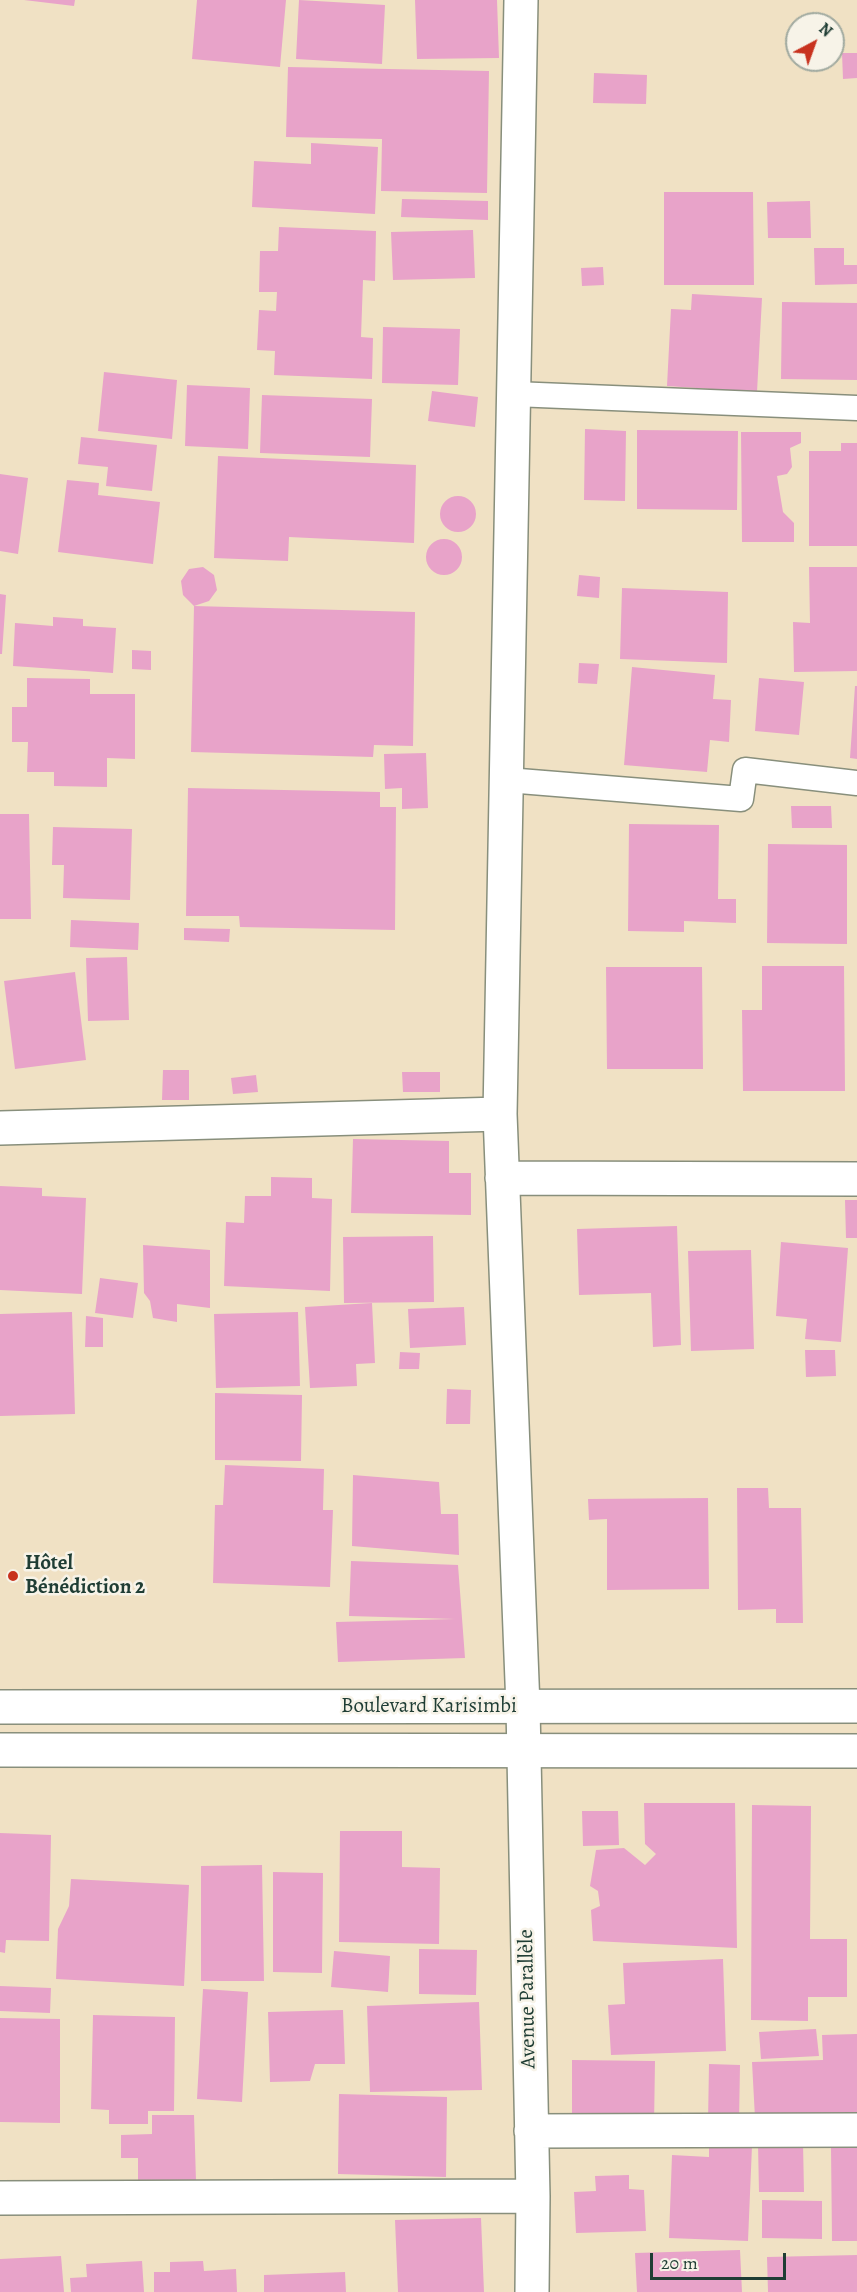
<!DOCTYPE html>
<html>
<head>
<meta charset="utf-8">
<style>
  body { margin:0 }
  #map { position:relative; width:857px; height:2292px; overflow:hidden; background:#f0e1c4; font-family:Alegreya,serif }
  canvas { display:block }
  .north { position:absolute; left:785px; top:12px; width:60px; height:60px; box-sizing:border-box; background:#f7f3e8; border:2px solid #a1aaa0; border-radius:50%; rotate:41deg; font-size:16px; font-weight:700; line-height:24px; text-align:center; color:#1f3d34 }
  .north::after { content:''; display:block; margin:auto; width:21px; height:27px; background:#c8321e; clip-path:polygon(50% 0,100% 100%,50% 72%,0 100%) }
  .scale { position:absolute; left:650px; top:2253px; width:136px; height:27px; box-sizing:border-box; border:3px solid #1f3d34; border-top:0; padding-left:8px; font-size:18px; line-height:21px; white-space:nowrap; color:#1f3d34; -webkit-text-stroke:4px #f7f3e8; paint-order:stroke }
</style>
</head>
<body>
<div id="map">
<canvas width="857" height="2292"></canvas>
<div class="north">N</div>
<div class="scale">20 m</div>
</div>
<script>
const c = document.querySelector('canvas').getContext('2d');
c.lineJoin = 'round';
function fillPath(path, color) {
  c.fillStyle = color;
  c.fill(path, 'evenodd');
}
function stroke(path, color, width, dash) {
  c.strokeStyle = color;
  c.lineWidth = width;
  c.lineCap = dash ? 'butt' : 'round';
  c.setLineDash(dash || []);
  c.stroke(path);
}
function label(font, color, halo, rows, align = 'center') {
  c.font = font + ' Alegreya,serif';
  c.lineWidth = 5;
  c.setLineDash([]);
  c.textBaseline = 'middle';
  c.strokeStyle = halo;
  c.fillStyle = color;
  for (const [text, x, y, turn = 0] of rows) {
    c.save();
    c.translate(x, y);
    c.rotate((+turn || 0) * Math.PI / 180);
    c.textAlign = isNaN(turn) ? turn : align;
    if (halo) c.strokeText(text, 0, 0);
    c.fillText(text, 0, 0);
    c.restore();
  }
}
fillPath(new Path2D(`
  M24,0H75L74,6Z
  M197,0H286L280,67L192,59Z
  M299,0L385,5L382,64L296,59Z
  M415,0H497L499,58L417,59Z
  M842,53H857V78L843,79Z
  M288,67L489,71L487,193L381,191L382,139L286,137Z
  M594,73L647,75L646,104L593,103Z
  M311,143L378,147L375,214L252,207L254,161L311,164Z
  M664,192H753L754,285H664Z
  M402,199L488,201V220L401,217Z
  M810,201L811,238H768L767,202Z
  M279,227L376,231L375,281L363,280L361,337L373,338L372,379L274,375L275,351L257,350L259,310L276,311L277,292H259L260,251H278Z
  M473,230L475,278L393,280L391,232Z
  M814,248H844V265H857V284L815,285Z
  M603,267L604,285L582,286L581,268Z
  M692,294L762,298L757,392L667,386L671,309L691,310Z
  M782,302L857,303V380L781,379Z
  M383,327L460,329L458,385L382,383Z
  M104,372L177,380L172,439L98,431Z
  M187,385L250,388L248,449L185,446Z
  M432,391L478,397L475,427L428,421Z
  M262,395L372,399L370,457L260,453Z
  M585,429L626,431L625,501L584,500Z
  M637,430L738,431L737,510L637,509Z
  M741,432H801V443L790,448L792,467L787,474L777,476L783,512L794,523V542H742Z
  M81,437L157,445L152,491L106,486L108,467L78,464Z
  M841,443H857V546H809V451H841Z
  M218,456L416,465L414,543L289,537L288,561L214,558Z
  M0,474L28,478L18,554L0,551Z
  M67,480L99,483L98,495L160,502L153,564L58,552Z
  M440 514a18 18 0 1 1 36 0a18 18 0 1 1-36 0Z
  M426 557a18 18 0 1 1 36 0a18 18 0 1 1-36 0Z
  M203,567L214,575L217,590L209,601L194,606L415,612L413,746L374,745L373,757L191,752L194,606L183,595L181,581L189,569Z
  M809,567H857V671L794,672L793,622L810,623Z
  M579,575L600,577L599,598L577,596Z
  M622,588L728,592L727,663L620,659Z
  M0,594L6,595L2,654H0Z
  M53,617L83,619V626L116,628L113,673L13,666L15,623L53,626Z
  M132,650L151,651V670L132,669Z
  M579,663L599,664L597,684L578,683Z
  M632,667L715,675L713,699L731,700L729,742L710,740L707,772L624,765Z
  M27,678L90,679V694H135V759L107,758V787L54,786V772H27L28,742H12V707H27Z
  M759,678L804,682L799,735L755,731Z
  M855,686H857V759L850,758Z
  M426,753L428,808L402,809V788L385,789L384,754Z
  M188,788L380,792V807H396L395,930L240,927L239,916H186Z
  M791,806H831L832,828H792Z
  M0,814H29L31,919H0Z
  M629,824L719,825L718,899H736V923L684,921V932L628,931Z
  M53,827L132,829L130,900L63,898L64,865H52Z
  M768,844L847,845V944L767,943Z
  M71,920L139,923L138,950L70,947Z
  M184,928L230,929L229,942L184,940Z
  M127,957L129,1020L88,1021L86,958Z
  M762,966H844L845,1091H743L742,1010H762Z
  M606,967H702L703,1069H607Z
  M75,972L86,1060L15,1069L4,981Z
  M163,1070H189V1100H162Z
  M402,1072H440V1092H403Z
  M256,1075L258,1092L233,1094L231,1078Z
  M353,1139L449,1141V1173H471V1215L351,1213Z
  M271,1177L312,1178V1198L332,1199L330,1291L224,1286L226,1222L244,1223L245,1196H271Z
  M0,1186L42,1188V1196L86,1198L82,1294L0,1290Z
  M845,1200H857V1238H846Z
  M677,1226L681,1345L653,1347L651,1293L579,1295L577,1229Z
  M433,1236L434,1302L344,1303L343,1237Z
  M781,1242L848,1248L841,1342L805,1339L807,1319L776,1316Z
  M143,1245L210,1250V1308L177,1304V1322L153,1318L150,1301L144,1293Z
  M751,1250L754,1349L691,1351L688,1251Z
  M100,1278L138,1283L133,1318L95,1313Z
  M372,1303L375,1363L356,1364L357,1386L310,1388L305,1307Z
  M464,1307L466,1345L410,1348L408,1309Z
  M72,1312L75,1414L0,1416V1314Z
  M298,1312L300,1386L216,1388L214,1314Z
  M86,1316L103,1318V1347H85Z
  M805,1350H835L836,1376L806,1377Z
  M400,1352L420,1353L419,1369H399Z
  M447,1389L471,1390L470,1424H446Z
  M215,1393L302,1395L301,1461L215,1460Z
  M225,1465L324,1469L323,1510H333L330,1587L213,1583L215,1505H223Z
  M353,1475L439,1482L441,1514H458L459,1555L352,1546Z
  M737,1488H768L769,1508H801L803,1623H776V1609L738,1610Z
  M708,1498L709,1589L607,1590V1519L589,1520L588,1499Z
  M351,1561L458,1565L465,1658L338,1662L336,1622L455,1619L349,1616Z
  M644,1803H735L737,1948L593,1941L591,1910L600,1906L598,1891L590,1886L596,1850L624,1848L645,1865L656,1854L645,1844Z
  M752,1805L811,1806L810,1939H847V1997H808V2021L751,2020Z
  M582,1811H618L619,1845L583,1846Z
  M340,1831H402V1867L440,1868L439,1944L339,1942Z
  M0,1833L51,1835L49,1941L6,1940L5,1953L0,1952Z
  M262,1865L264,1981H201V1866Z
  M273,1872L323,1873L322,1973L273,1972Z
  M71,1879L189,1885L184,1986L56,1979L58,1929L69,1906Z
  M419,1949L477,1950L476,1995L419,1994Z
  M334,1951L390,1956L388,1992L331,1987Z
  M723,1959L726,2051L611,2055L608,2005L625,2004L623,1963Z
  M0,1986L51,1988L50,2013L0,2011Z
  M203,1989L248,1992L242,2102L197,2099Z
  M479,2002L482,2090L370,2092L367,2006Z
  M343,2010L345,2064H315L310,2081L270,2082L268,2012Z
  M93,2015L175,2017L174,2111H148V2124H109V2110L91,2109Z
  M0,2018L60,2019V2123L0,2122Z
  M816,2029L819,2056L761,2059L759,2032Z
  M857,2034V2114L755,2118L752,2062L823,2060L822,2035Z
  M572,2060L655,2061L654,2125L572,2124Z
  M709,2064L740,2065L739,2123H708Z
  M339,2094L447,2097L446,2177L338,2174Z
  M152,2115H194L196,2181H138V2158H121V2135L152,2134Z
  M803,2143L804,2192H759L758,2144Z
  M709,2145L752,2146L748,2241L669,2238L672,2155L709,2157Z
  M831,2148H857V2241H832Z
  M629,2175V2189L644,2190L646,2231L576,2233L574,2192L596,2191L595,2176Z
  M762,2200L822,2201V2239L762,2238Z
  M481,2218L484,2292H398L395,2220Z
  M740,2250L742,2292H637L635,2253Z
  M857,2255V2292H768L767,2257Z
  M61,2256L64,2292H0V2259Z
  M142,2261L144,2292H71L70,2278L87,2277L86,2264Z
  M203,2261L204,2271L236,2269L237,2292H154V2272H170V2262Z
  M345,2272L346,2292H264V2275Z`), '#e8a3c9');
const service = new Path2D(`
  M514,394L857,408
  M507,780L741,799L745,770L857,783`);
const minor = new Path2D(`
  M521,0L500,1114L523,1707L533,2196L532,2292
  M0,1128L500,1114
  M502,1178L857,1179
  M531,2131L857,2130
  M0,2198L533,2196`);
const tertiary = new Path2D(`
  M0,1707L857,1706
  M0,1750L857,1751`);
stroke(service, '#888f7c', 27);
stroke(minor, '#888f7c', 36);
stroke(tertiary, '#888f7c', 36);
stroke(service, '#fff', 24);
stroke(minor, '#fff', 33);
stroke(tertiary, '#fff', 33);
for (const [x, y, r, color] of [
  [13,1576,6,"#c8321e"]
]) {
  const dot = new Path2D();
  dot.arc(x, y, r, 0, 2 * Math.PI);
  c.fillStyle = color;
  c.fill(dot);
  stroke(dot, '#f7f3e8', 2);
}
label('bold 21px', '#1f3d34', '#f7f3e8', [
  ["Hôtel",25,1564],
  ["Bénédiction 2",25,1588]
], 'left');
label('21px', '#1f3d34', '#f7f3e8', [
  ["Boulevard Karisimbi",429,1707],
  ["Avenue Parallèle",528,1999,-91]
]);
</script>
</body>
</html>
